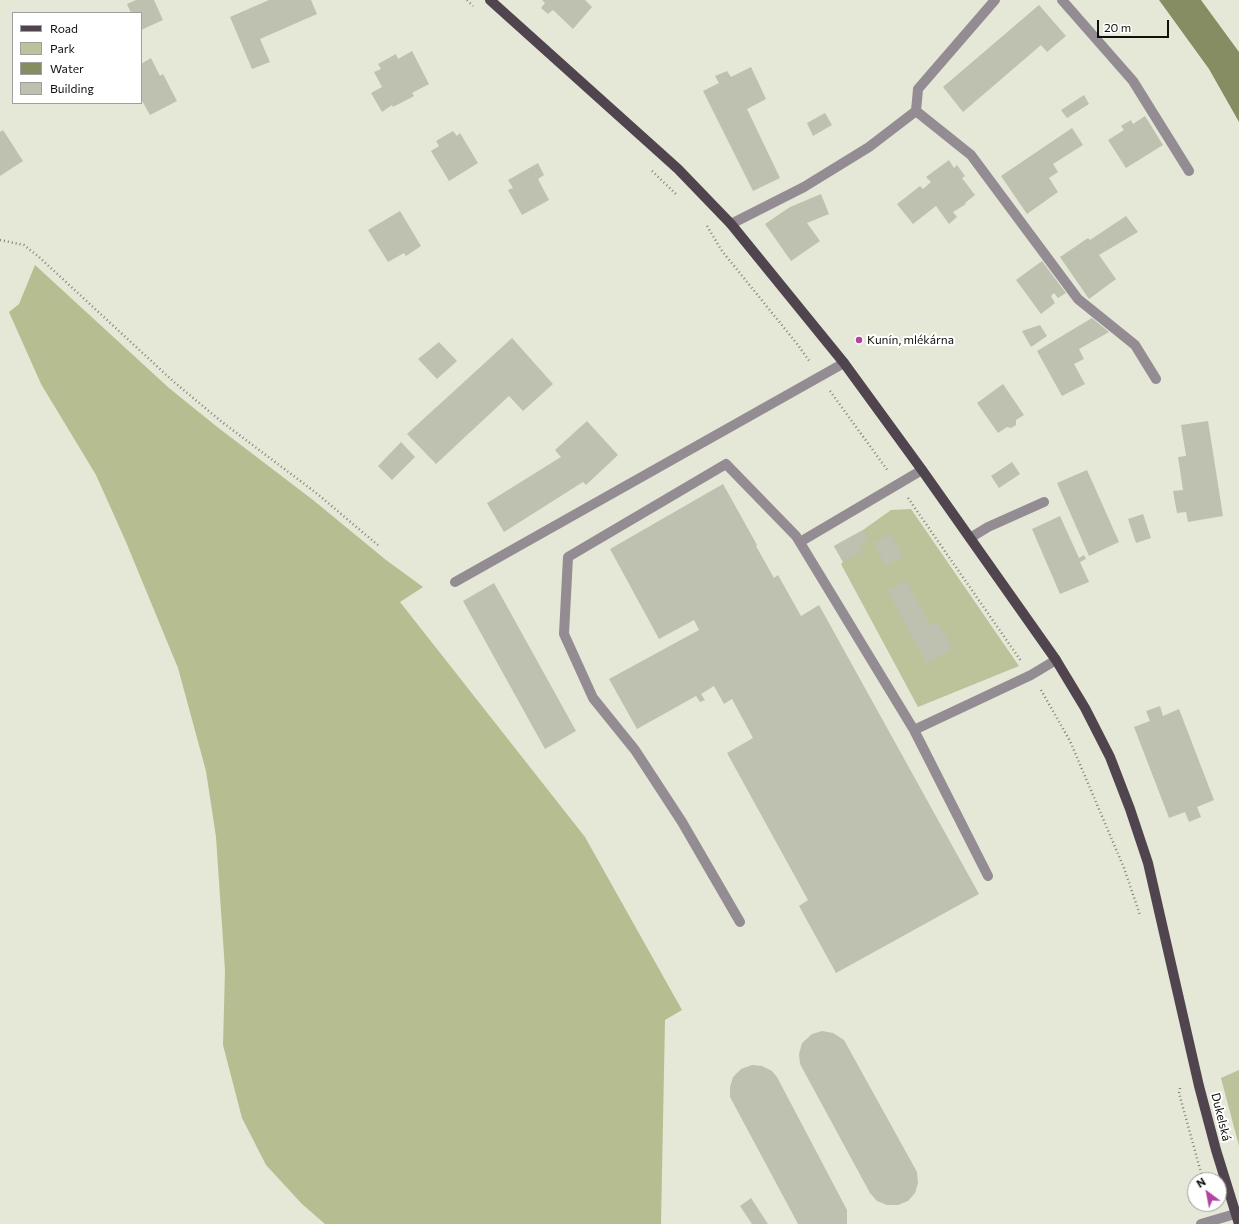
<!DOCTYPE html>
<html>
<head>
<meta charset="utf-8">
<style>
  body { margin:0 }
  #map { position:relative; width:1239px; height:1224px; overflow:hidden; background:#e5e8d6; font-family:Commissioner,sans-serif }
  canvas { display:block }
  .legend { position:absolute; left:12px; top:12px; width:130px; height:92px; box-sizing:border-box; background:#fff; border:1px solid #9f9f9d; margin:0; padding:5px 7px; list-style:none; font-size:12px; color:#0f100a }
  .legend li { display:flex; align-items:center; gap:8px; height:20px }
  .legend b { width:20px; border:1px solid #9f9f9d }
  .north { position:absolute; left:1187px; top:1172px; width:40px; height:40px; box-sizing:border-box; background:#fff; border:1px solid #9f9f9d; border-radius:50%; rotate:328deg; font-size:11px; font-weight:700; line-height:16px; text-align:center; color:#0f100a }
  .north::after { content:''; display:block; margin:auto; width:14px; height:18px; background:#b144a2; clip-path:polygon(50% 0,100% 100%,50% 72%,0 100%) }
  .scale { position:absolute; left:1097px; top:20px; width:72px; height:18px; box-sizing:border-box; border:2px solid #0f100a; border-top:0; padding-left:5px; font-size:12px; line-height:14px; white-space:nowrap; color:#0f100a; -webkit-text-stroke:3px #fff; paint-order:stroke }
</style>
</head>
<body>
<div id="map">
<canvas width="1239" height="1224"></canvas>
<ul class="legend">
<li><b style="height:5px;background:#50454e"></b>Road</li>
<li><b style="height:11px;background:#bcc299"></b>Park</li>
<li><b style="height:11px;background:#878d62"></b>Water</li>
<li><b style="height:11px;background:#bec1af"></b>Building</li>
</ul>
<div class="north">N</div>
<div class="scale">20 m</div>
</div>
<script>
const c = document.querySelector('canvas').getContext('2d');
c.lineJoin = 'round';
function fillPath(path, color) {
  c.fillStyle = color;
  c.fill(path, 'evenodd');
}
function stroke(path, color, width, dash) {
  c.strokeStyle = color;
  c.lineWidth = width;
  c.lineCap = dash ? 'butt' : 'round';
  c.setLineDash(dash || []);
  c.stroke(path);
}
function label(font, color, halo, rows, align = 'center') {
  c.font = font + ' Commissioner,sans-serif';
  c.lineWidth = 4;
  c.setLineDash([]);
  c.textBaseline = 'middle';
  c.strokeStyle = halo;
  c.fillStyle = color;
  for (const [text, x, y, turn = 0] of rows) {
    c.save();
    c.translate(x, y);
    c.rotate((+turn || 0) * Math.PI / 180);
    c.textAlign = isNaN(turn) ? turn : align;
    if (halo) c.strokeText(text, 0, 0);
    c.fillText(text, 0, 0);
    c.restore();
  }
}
fillPath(new Path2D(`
  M911,509L1019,666L918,707L841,564L843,562L834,546L863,530L891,510Z
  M1239,1070V1146L1221,1078Z`), '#bcc299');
fillPath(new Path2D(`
  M35,265L169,388L216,426L313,500L386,560L423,587L400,602L585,837L682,1010L665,1020L661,1224H325L302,1204L266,1165L242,1118L223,1045L225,970L216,837L206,771L178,668L126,542L96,475L41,384L9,312L19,304Z`), '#b6bd90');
fillPath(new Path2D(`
  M1159,0H1201L1239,52V122L1209,69Z`), '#878d62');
fillPath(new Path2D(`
  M136,0H154L163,20L141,30V13H131L127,4Z
  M269,0H311L317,14L260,39L270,62L252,69L230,17Z
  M542,0H585L592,7L573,29L553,10L548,14L541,8L545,3Z
  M1039,5L1066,36L1047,52L1041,45L963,112L943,87Z
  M412,51L429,84L412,93L414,96L393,107L392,105L382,112L371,93L382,87L374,72L381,69L378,64L396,54L398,59Z
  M151,58L160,76L163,74L177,101L150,115L141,99V64Z
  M751,67L766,99L747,109L780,178L753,191L703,91L719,83L715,76L727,71L731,77Z
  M1084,95L1089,104L1067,118L1061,110Z
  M825,113L832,125L813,136L807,123Z
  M1145,116L1163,145L1126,168L1108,140L1124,130L1121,126L1131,120L1133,124Z
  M1072,128L1083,145L1053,164L1058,172L1049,178L1058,192L1027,214L1001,176Z
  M3,130L23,161L0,176V132Z
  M453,131L457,136L460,133L478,163L449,181L431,151L439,146L436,141Z
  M949,160L954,168L957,165L965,176L962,178L975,195L965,203L966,204L953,212L957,217L949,224L936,206L913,224L897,204L920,186L923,189L931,182L926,177Z
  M538,163L544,175L538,179L549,200L522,215L508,190L513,188L508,180Z
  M821,194L829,214L807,223L820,241L791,261L765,224L790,207Z
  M400,211L421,246L406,256L404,253L388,262L368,230Z
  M1126,216L1138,232L1099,255L1116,279L1089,299L1060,257L1088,238L1090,240Z
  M1042,261L1066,293L1058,298L1054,293L1051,296L1055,303L1041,314L1016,280Z
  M1092,318L1109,332L1079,349L1084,359L1074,364L1085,384L1062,396L1037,351Z
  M1040,325L1047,336L1031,347L1022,331Z
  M512,338L553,384L523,411L509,396L436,464L407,434Z
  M439,342L457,361L437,379L418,359Z
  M1003,384L1024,415L1016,420V425L1011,428L1007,427L998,433L977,403Z
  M587,421L618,455L586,485L583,482L504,532L487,503L561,457L555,450Z
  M1208,421L1223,516L1188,522L1186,512L1177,513L1173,491L1183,490L1178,457L1186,456L1181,425Z
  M401,442L415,457L392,480L378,466Z
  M1012,462L1020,474L999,488L991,476Z
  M1087,470L1119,542L1089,556L1057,483Z
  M723,484L757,545L756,546L774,578L778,575L801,616L819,605L979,894L836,973L799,906L808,900L727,753L753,738L732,699L724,704L714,686L701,694L705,700L700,702L696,696L637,729L609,679L699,630L694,620L659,639L610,549Z
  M1143,514L1151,538L1136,543L1128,519Z
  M1060,516L1079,558L1084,555L1086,559L1080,562L1089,582L1060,594L1032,529Z
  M863,530L868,539L860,544L864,551L843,562L834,546Z
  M890,533L903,556L886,566L874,543Z
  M906,580L931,626L938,622L953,649L927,664L887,590Z
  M494,583L576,731L545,749L463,601Z
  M1160,706L1163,716L1179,709L1214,800L1197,807L1201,817L1189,822L1185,812L1169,818L1134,727L1150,721L1146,711Z
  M822,1031L833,1033L844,1040L917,1172L918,1183L915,1193L908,1201L898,1205H887L877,1201L870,1193L800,1064L799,1054L802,1043L812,1034Z
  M752,1065L762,1066L772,1071L777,1077L847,1210V1224H798L730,1097V1087L733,1077L741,1069Z
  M751,1198L768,1224H752L740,1206Z`), '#bec1af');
stroke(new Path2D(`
  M467,0L473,6
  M652,171L677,195
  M707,226L722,251L798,345L810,362
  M0,240L24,245L39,257L174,382L222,422L315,492L379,546
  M830,391L888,471
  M908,498L1021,661
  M1041,690L1070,741L1124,868L1140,915
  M1180,1088L1179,1093L1203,1180`), '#808275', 2.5, [1, 3]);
stroke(new Path2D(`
  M970,538L988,527L1044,502
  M800,542L922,470
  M455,582L844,363
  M914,730L1031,675L1056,660
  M740,922L682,822L635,750L593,698L564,634L568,557L726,464L796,536L914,730L988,876
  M1201,1224L1235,1214`), '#938c92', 10);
stroke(new Path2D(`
  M1062,0L1133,81L1189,171
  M916,111L971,155L1078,299L1135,345L1156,379
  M731,224L804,187L869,147L916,111L918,89L995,0`), '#938c92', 10);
stroke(new Path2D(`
  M490,0L678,169L731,224L844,363L922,470L1056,660L1085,708L1110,757L1130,809L1148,863L1199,1086L1216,1150L1239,1224`), '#50454e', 10);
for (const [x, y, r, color] of [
  [859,340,4,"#b144a2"]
]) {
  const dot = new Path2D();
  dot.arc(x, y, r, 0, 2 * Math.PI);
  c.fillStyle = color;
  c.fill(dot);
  stroke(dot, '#fff', 1.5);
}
label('12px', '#0f100a', '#fff', [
  ["Kunín, mlékárna",867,340]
], 'left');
label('12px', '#0f100a', '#fff', [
  ["Dukelská",1221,1117,76]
]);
</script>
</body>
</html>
